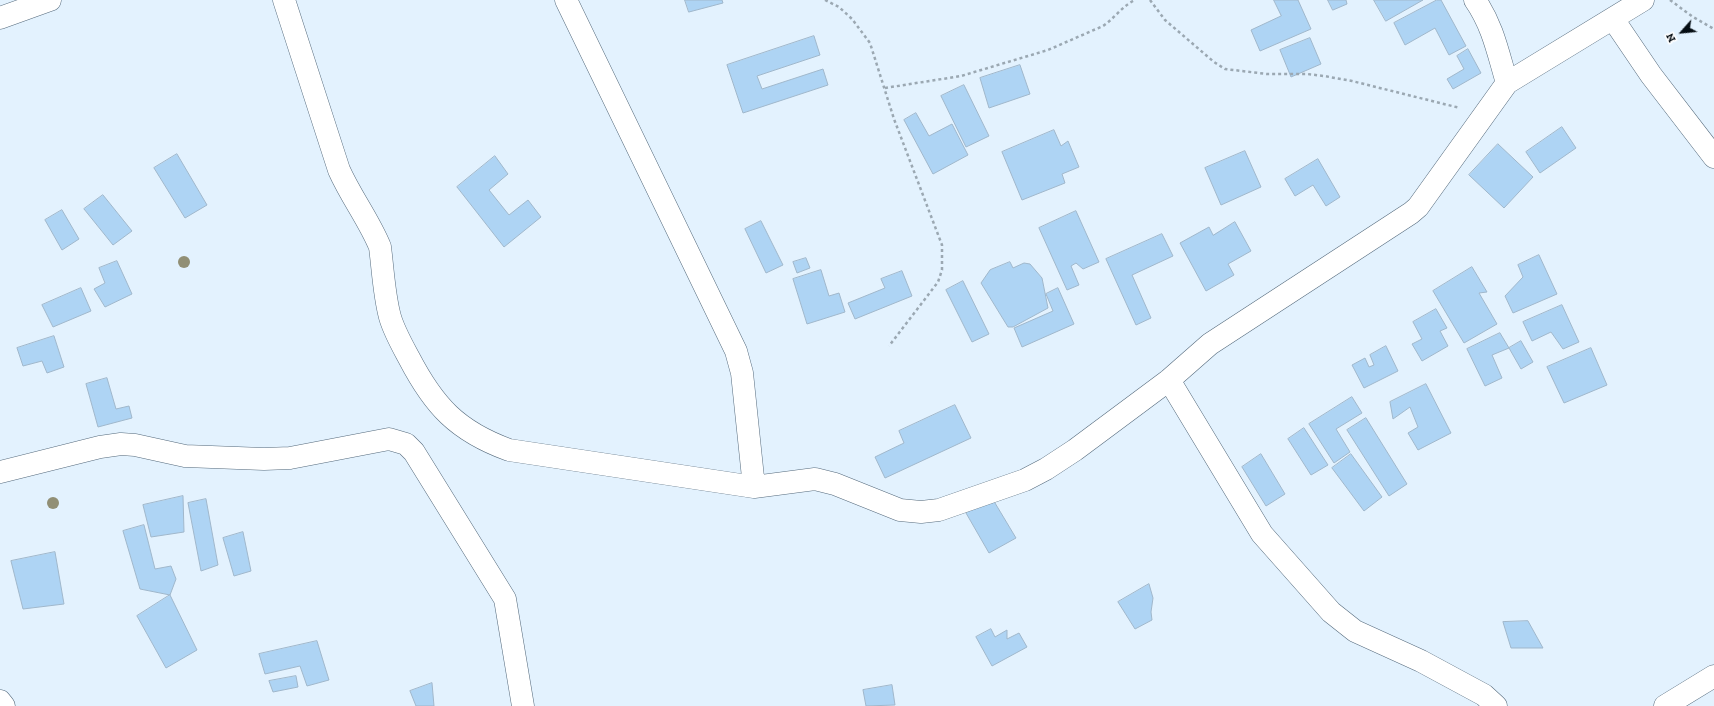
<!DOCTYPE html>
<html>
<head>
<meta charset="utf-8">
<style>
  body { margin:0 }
  #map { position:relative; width:1714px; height:706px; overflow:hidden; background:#e3f2fe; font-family:"Zilla Slab",serif }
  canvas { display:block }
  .north { position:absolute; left:1662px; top:12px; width:40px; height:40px; -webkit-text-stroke:3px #fff; paint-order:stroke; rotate:243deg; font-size:11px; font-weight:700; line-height:16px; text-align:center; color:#050d13 }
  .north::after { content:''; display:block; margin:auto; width:14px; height:18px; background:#050d13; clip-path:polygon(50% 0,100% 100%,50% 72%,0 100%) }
</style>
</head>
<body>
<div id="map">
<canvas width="1714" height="706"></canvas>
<div class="north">N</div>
</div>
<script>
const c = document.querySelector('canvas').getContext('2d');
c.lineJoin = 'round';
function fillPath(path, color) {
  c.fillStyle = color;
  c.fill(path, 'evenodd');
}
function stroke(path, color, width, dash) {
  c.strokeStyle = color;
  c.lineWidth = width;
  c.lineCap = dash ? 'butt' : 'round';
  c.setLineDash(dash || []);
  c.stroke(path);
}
const building = new Path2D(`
  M685,0H722L723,3L689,12Z
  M1274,0H1298L1311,29L1260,51L1251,30L1281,16Z
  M1328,0H1346L1347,4L1333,10Z
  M1374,0H1423L1386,21Z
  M1437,0H1441L1466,46L1449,55L1435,28L1405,45L1394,23Z
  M814,36L820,55L757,76L762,89L823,69L828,85L743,113L727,65Z
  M1310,38L1321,64L1291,77L1280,50Z
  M1468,49L1481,73L1453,89L1447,79L1464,69L1457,56Z
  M1020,65L1030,94L989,108L980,78Z
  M964,85L989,136L966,147L941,96Z
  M916,113L929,136L952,124L968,155L933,174L904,120Z
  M1562,127L1576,148L1540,173L1526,152Z
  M1054,130L1061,146L1068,141L1079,167L1062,174L1065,183L1022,200L1002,152Z
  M1498,144L1533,177L1504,208L1469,175Z
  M1245,151L1261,187L1221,205L1205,168Z
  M177,154L207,205L185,218L154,168Z
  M495,156L508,174L489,190L509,215L528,200L541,217L504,247L457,187Z
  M1318,159L1340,197L1326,206L1313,185L1295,196L1285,179Z
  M103,195L132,231L113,245L84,209Z
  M62,210L79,239L62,250L45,220Z
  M1076,211L1099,262L1083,269L1076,263L1071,266L1079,285L1067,290L1039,228Z
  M761,221L783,265L766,273L745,229Z
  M1235,222L1251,251L1228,264L1234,275L1206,291L1180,243L1209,227L1213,235Z
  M1162,234L1173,256L1132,275L1151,318L1136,325L1106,259Z
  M1539,255L1557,294L1513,313L1505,296L1523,277L1518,265Z
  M806,258L810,268L797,273L793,262Z
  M117,261L132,294L105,307L94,289L105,283L99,268Z
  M1010,262L1013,268L1024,263L1030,264L1042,278L1048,308L1013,327H1008L981,283L990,270Z
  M1472,267L1487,292L1479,293L1497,324L1464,343L1433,291Z
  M821,270L829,296L839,293L845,312L807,324L793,279Z
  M902,271L912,296L855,319L848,303L885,288L881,279Z
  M963,281L989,334L972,342L946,290Z
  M81,288L91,311L53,327L42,305Z
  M1058,288L1074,324L1022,347L1014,328L1053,311L1046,294Z
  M1562,305L1579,342L1563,349L1551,332L1532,341L1523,322Z
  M1436,309L1447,328L1440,331L1448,346L1422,361L1412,344L1422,339L1413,322Z
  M1500,333L1509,348L1492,355L1502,378L1485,386L1467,349Z
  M54,336L64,367L47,373L42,361L23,366L17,348Z
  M1521,341L1533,362L1521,369L1509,348Z
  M1386,346L1398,371L1364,388L1352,365L1365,358L1369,367L1374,365L1370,355Z
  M1591,348L1607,385L1564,403L1547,367Z
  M107,378L116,409L129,406L132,418L98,427L86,384Z
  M1426,384L1451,433L1418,450L1408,433L1418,427L1410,407L1393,419L1390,402Z
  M1352,397L1362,413L1336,429L1350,452L1334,463L1309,424Z
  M955,405L971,438L885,478L875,457L904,443L899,431Z
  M1366,418L1407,484L1389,496L1347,430Z
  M1304,428L1328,465L1311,475L1288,439Z
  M1261,454L1285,494L1266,506L1242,467Z
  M1351,454L1382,497L1364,511L1332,468Z
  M183,496L184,532L151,537L143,505Z
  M992,498L1016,538L989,553L966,513Z
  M206,499L218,565L201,571L188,503Z
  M144,525L155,569L171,566L176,579L170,595L140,589L123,531Z
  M243,532L251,571L234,576L223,538Z
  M55,552L64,604L23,609L11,561Z
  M1149,584L1153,598L1151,612L1152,620L1135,629L1118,602Z
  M170,595L197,650L166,668L137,616Z
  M1528,621L1543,648H1511L1503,622Z
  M991,629L995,637L1007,630V639L1019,633L1027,647L992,666L976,637Z
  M317,641L329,680L307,686L300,666L265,674L259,654Z
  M296,676L298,687L273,692L269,681Z
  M432,683L434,706H416L410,691Z
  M892,685L895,705L866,706L863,690Z`);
fillPath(building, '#aed4f4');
stroke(building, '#a0b7cb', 1);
const street = new Path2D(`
  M284,0L339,170C351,197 369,220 380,247C383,270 384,295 390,317C394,331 402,345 409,358C434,406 457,431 509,450L754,487L815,479L835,484L900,510L921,512L939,510L1025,480L1046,469L1075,450L1169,380L1210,344L1411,213L1418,207L1507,83L1643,0
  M566,0L736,351L742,373L754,487
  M1475,0C1493,26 1498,53 1507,83
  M0,18L50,0
  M1613,19L1651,75L1714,157
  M1169,380L1262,534L1331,612L1355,631L1421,661L1484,695L1496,706
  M0,472L100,447L121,444L135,445L185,456L264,459L290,458L389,439L406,444L414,452L505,599L523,706
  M0,701L4,706
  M1665,706L1714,676`);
stroke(street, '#556a7c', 23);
stroke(new Path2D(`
  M825,0L839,7L852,19L870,43L894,119L942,245V270L938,282L889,346
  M1150,0L1165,20L1214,62L1225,69L1267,74H1307L1324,76L1352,81L1460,108
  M1670,0L1693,17L1714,29
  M885,88L961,76L1048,50L1103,26C1115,18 1122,6 1135,0`), '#9ba8b2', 2.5, [3, 3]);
stroke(street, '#fff', 22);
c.fillStyle = '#918f75';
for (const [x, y] of [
  [184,262],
  [53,503]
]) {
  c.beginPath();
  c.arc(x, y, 6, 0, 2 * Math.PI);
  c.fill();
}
</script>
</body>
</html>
